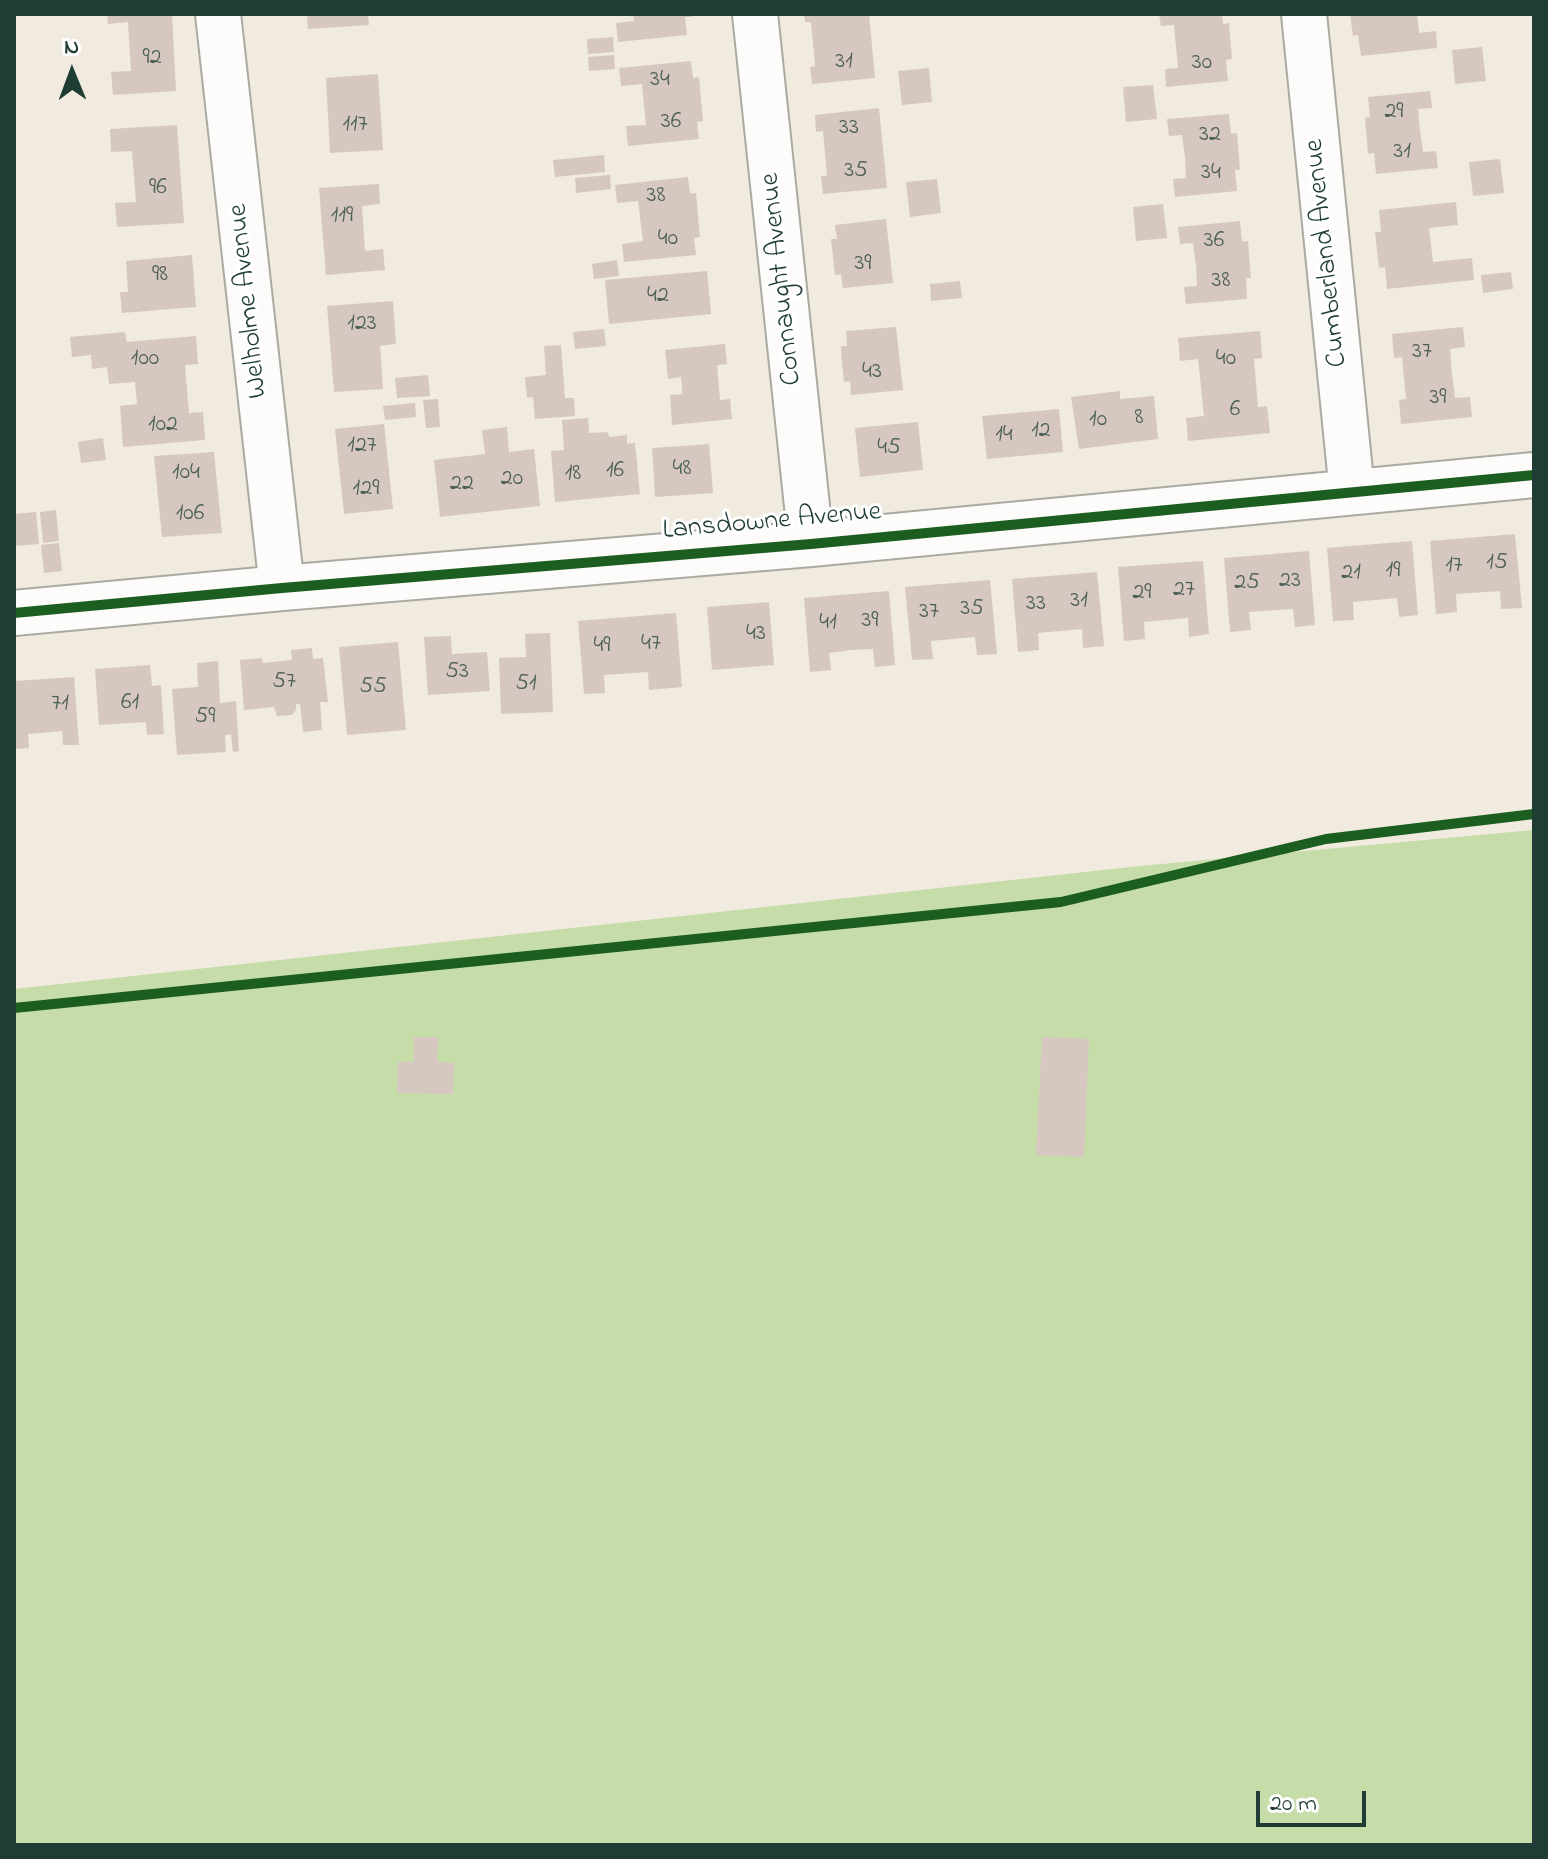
<!DOCTYPE html>
<html>
<head>
<meta charset="utf-8">
<style>
  body { margin:0 }
  #map { position:relative; width:1548px; height:1859px; overflow:hidden; background:#f0eadf; font-family:"Indie Flower",sans-serif }
  canvas { display:block }
  .frame { position:absolute; inset:0; border:16px solid #1f3d34; pointer-events:none }
  .north { position:absolute; left:32px; top:32px; width:80px; height:80px; -webkit-text-stroke:6px #fff; paint-order:stroke; rotate:359deg; font-size:22px; font-weight:700; line-height:32px; text-align:center; color:#1f3d34 }
  .north::after { content:''; display:block; margin:auto; width:28px; height:36px; background:#1f3d34; clip-path:polygon(50% 0,100% 100%,50% 72%,0 100%) }
  .scale { position:absolute; left:1256px; top:1791px; width:110px; height:36px; box-sizing:border-box; border:4px solid #1f3d34; border-top:0; padding-left:10px; font-size:24px; line-height:28px; white-space:nowrap; color:#1f3d34; -webkit-text-stroke:6px #fff; paint-order:stroke }
</style>
</head>
<body>
<div id="map">
<canvas width="1548" height="1859"></canvas>
<div class="frame"></div>
<div class="north">N</div>
<div class="scale">20 m</div>
</div>
<script>
const c = document.querySelector('canvas').getContext('2d');
c.lineJoin = 'round';
function fillPath(path, color) {
  c.fillStyle = color;
  c.fill(path, 'evenodd');
}
function stroke(path, color, width, dash) {
  c.strokeStyle = color;
  c.lineWidth = width;
  c.lineCap = dash ? 'butt' : 'round';
  c.setLineDash(dash || []);
  c.stroke(path);
}
function label(font, color, halo, rows, align = 'center') {
  c.font = font + ' "Indie Flower",sans-serif';
  c.lineWidth = 6;
  c.setLineDash([]);
  c.textBaseline = 'middle';
  c.strokeStyle = halo;
  c.fillStyle = color;
  for (const [text, x, y, turn = 0] of rows) {
    c.save();
    c.translate(x, y);
    c.rotate((+turn || 0) * Math.PI / 180);
    c.textAlign = isNaN(turn) ? turn : align;
    if (halo) c.strokeText(text, 0, 0);
    c.fillText(text, 0, 0);
    c.restore();
  }
}
fillPath(new Path2D(`
  M1534,830V1845H14V989L1140,866Z`), '#c6dca9');
fillPath(new Path2D(`
  M107,14H172L176,91L113,95L111,72L131,71L128,22L108,24Z
  M307,14H368L369,25L308,29Z
  M633,14H691L692,17H685L687,35L618,42L616,23L634,21Z
  M804,14H869L875,78L812,84L810,67L815,66L811,22H805Z
  M1159,14H1222L1223,24L1229,23L1232,59L1226,60L1228,81L1166,87L1165,69L1178,68L1174,25L1161,26Z
  M1350,14H1417L1419,33L1436,31L1437,48L1361,56L1358,35L1353,36Z
  M613,37L614,52L588,54L587,39Z
  M1482,47L1486,81L1455,84L1452,50Z
  M614,55L615,69L589,71L588,57Z
  M691,61L693,78L699,77L703,121L697,122L699,139L628,146L626,126L646,125L642,84L621,86L619,68Z
  M929,68L932,102L902,105L898,71Z
  M378,74L383,150L330,153L326,78Z
  M1153,85L1157,119L1126,122L1123,87Z
  M1430,91L1432,108L1418,109L1420,131L1423,152L1436,151L1438,168L1376,174L1374,153L1368,154L1365,118L1370,117L1368,97Z
  M879,108L887,188L823,194L821,176H827L823,131L816,132L815,115Z
  M1229,114L1231,134L1237,133L1240,170H1235L1237,191L1175,197L1173,179L1186,178L1185,157L1182,135L1169,136L1167,119Z
  M177,125L184,223L117,227L115,203L136,202L134,177L132,151L111,152L110,129Z
  M604,155L605,172L555,177L553,160Z
  M1500,159L1504,193L1473,196L1469,162Z
  M610,175L611,189L576,193L575,178Z
  M688,177L690,194L696,193L698,216L700,237L694,238L696,255L624,262L622,244L643,241L638,201L617,203L615,185Z
  M937,179L941,213L910,217L906,182Z
  M379,184L380,204L362,206L365,251L383,249L385,270L326,275L319,188Z
  M1456,202L1458,225L1429,228L1433,262L1472,258L1474,280L1387,289L1385,267L1379,268L1375,232H1381L1379,210Z
  M1163,204L1167,238L1136,241L1133,207Z
  M886,219L893,283L843,288L841,274L835,275L831,239H837L835,225Z
  M1240,221L1242,242L1248,241L1251,278H1246L1247,299L1186,304L1184,287L1197,286L1196,265L1193,243L1180,244L1178,227Z
  M192,255L196,307L122,313L120,292H128L126,261Z
  M617,260L619,276L594,279L592,264Z
  M707,271L711,314L609,324L605,280Z
  M1511,272L1513,289L1483,293L1481,275Z
  M960,281L962,298L931,301L930,284Z
  M393,301L396,344L380,346L383,389L334,392L327,306Z
  M896,327L903,390L851,395L850,381L844,382L842,364L841,346H847L846,331Z
  M1463,327L1465,347L1450,349L1452,374L1455,398L1470,397L1472,417L1401,424L1399,400L1406,399L1402,357L1394,358L1392,334Z
  M604,329L606,346L575,349L573,332Z
  M1260,331L1262,358L1254,359L1258,407L1267,406L1270,433L1188,441L1186,418L1204,416L1198,359L1180,361L1178,338Z
  M125,332L127,342L196,336L198,364L185,365L189,413L203,412L205,440L123,447L120,406L137,404L135,382L109,384L107,367L92,369L91,355L72,357L70,337Z
  M725,344L727,364L717,365L720,400L730,399L732,419L672,425L670,395L682,394V386L681,377L668,379L665,350Z
  M561,345L565,398H574L575,416L535,419L533,397L527,398L525,377L546,375L544,346Z
  M428,375L430,396L397,398L395,378Z
  M1120,391V399L1154,396L1158,439L1079,449L1071,397Z
  M438,399L440,427L426,428L423,400Z
  M415,403L416,417L385,420L383,406Z
  M1059,409L1063,452L987,459L982,416Z
  M588,418L589,433L608,432L609,437L627,435V444L635,443L640,494L555,502L551,451L564,450L562,420Z
  M918,422L923,470L860,477L855,428Z
  M384,424L393,509L344,514L335,429Z
  M507,427L509,452L534,449L540,506L440,517L434,460L485,454L482,430Z
  M103,438L106,460L81,463L78,442Z
  M709,444L713,493L655,497L652,448Z
  M214,452L222,533L162,537L154,456Z
  M56,510L59,541L43,543L40,512Z
  M36,512L39,544L14,546V514Z
  M1515,534L1522,608L1501,609L1500,591L1456,594L1457,612L1436,614L1430,541Z
  M1412,541L1418,615L1399,617L1397,598L1353,602L1354,620L1333,621L1327,548Z
  M59,543L62,571L44,573L41,545Z
  M1309,551L1315,625L1295,627L1293,609L1249,612L1251,630L1230,632L1224,558Z
  M1203,561L1209,634L1189,637L1188,618L1144,622L1145,639L1124,641L1118,567Z
  M1097,572L1104,646L1083,648L1082,629L1038,633L1039,650L1018,652L1012,579Z
  M990,580L997,654L977,655L975,637L931,641L933,659L912,660L905,587Z
  M889,591L895,665L875,667L873,649L851,650L829,653L831,670L810,672L804,598Z
  M769,602L774,665L712,670L707,607Z
  M676,613L682,687L649,690L648,672L604,675L605,693L584,694L578,621Z
  M550,633L553,712L501,714L499,658L526,657L525,634Z
  M451,636L452,654L487,652L490,691L428,695L424,637Z
  M398,642L406,730L347,735L339,647Z
  M312,648L313,659L323,658L328,702H320L322,730L303,732L300,704H296V710L292,715L277,716L274,707L244,710L240,660L262,658L263,663L292,660L291,650Z
  M218,661L220,703L236,701L239,751L233,752L231,734L225,735L226,752L177,755L172,689L198,687L197,663Z
  M150,665L152,686L161,685L164,734L147,735L146,722L99,725L95,669Z
  M74,677L79,745H63L62,731L28,734L29,748L14,749V681Z
  M414,1037H438L437,1062L454,1063L453,1094L397,1093L398,1062H414Z
  M1042,1037L1089,1039L1084,1157L1036,1155Z`), '#d6c8c1');
const minor = new Path2D(`
  M218,14L282,588
  M755,14L811,544
  M1304,14L1352,492
  M14,613L282,588L811,544L1534,475`);
stroke(minor, '#aaaaa2', 48);
stroke(minor, '#fdfcfa', 44);
stroke(new Path2D(`
  M14,613L282,588L811,544L1534,475
  M14,1008L1061,902L1326,839L1534,814`), '#1b5e20', 10);
label('24px', '#4d6057', null, [
  ["92",152,59],
  ["31",844,63],
  ["30",1202,64],
  ["34",660,81],
  ["29",1394,113],
  ["36",671,123],
  ["117",355,126],
  ["33",849,129],
  ["32",1210,136],
  ["31",1402,153],
  ["35",856,172],
  ["34",1211,174],
  ["96",158,189],
  ["38",656,197],
  ["119",342,217],
  ["40",668,240],
  ["36",1214,242],
  ["39",863,265],
  ["98",160,276],
  ["38",1221,282],
  ["42",658,297],
  ["123",362,325],
  ["37",1422,353],
  ["100",145,360],
  ["40",1226,360],
  ["43",872,373],
  ["39",1438,399],
  ["6",1235,411],
  ["8",1139,419],
  ["10",1098,421],
  ["102",163,426],
  ["12",1041,432],
  ["14",1004,436],
  ["127",362,447],
  ["45",889,449],
  ["48",682,470],
  ["16",615,472],
  ["104",186,474],
  ["18",573,475],
  ["20",512,480],
  ["22",462,485],
  ["129",366,490],
  ["106",190,515],
  ["15",1497,564],
  ["17",1454,567],
  ["19",1393,572],
  ["21",1351,574],
  ["23",1290,582],
  ["25",1247,584],
  ["27",1184,591],
  ["29",1142,594],
  ["31",1079,602],
  ["33",1036,605],
  ["35",972,610],
  ["37",929,613],
  ["39",870,622],
  ["41",828,624],
  ["43",756,635],
  ["47",651,645],
  ["49",602,647],
  ["53",457,673],
  ["57",284,683],
  ["51",526,685],
  ["55",373,688],
  ["61",130,704],
  ["71",60,705],
  ["59",205,718]
]);
label('28px', '#1f3d34', '#fff', [
  ["Cumberland Avenue",1328,253,-96],
  ["Connaught Avenue",783,279,-96],
  ["Welholme Avenue",250,301,-96],
  ["Lansdowne Avenue",772,523,-5]
]);
</script>
</body>
</html>
